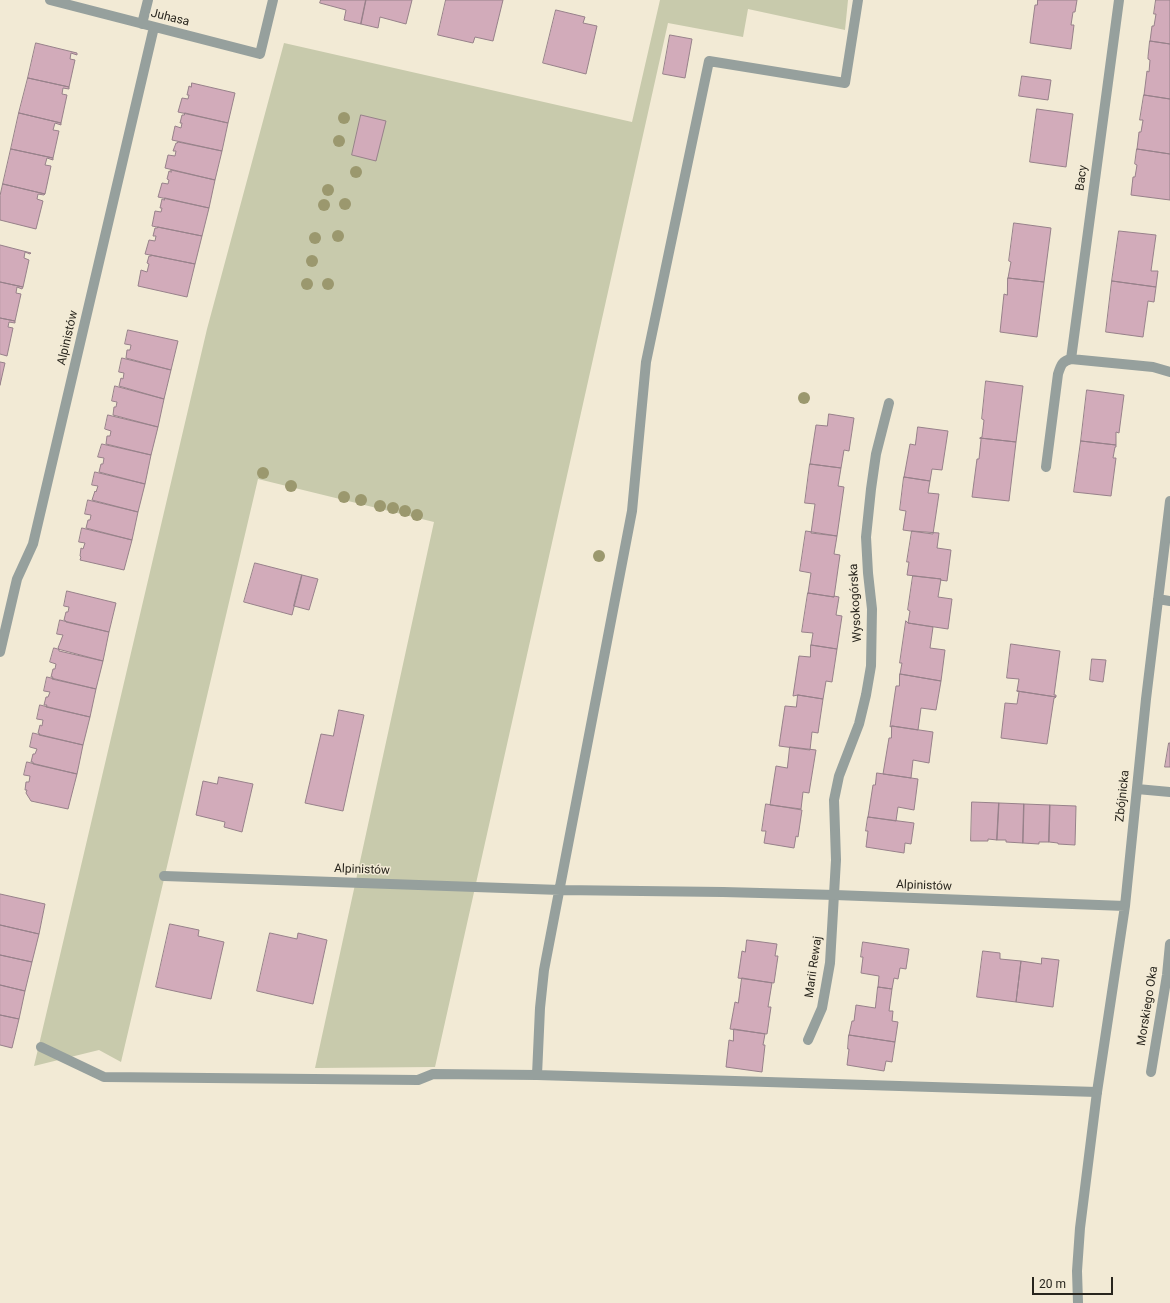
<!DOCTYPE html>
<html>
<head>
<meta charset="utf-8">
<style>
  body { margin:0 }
  #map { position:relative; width:1170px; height:1303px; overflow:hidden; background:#f2ead5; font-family:Roboto,sans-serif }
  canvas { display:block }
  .scale { position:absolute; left:1032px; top:1277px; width:81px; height:18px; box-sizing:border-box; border:2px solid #28251d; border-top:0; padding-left:5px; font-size:12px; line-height:14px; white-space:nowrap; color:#28251d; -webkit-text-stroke:3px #f2ead5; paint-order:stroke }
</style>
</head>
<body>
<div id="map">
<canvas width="1170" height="1303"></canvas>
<div class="scale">20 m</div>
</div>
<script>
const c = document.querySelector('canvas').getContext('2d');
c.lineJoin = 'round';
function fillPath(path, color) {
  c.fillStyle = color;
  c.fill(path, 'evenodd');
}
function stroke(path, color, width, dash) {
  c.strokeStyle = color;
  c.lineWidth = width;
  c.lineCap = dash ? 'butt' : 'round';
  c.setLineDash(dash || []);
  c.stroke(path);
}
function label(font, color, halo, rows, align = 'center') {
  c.font = font + ' Roboto,sans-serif';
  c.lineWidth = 3;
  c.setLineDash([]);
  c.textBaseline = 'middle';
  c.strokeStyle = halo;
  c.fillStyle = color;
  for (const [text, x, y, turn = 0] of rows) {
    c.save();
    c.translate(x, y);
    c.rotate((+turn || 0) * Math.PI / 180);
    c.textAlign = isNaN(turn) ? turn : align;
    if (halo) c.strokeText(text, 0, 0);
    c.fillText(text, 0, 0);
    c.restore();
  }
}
fillPath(new Path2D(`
  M660,0H848L845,30L748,9L743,37L668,23L435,1067L315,1068L434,522L258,479L121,1062L99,1050L34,1066L207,329L284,43L632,122Z`), '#c8caac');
const building = new Path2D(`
  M321,0H366L361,24L344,20L346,10L320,3Z
  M366,0H412L406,24L380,17L378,28L361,24Z
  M446,0H503L493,41L475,37L473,43L438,35Z
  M1038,0H1077L1075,12H1073L1071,25H1074L1071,49L1030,43L1035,5H1037Z
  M1156,0H1170V44L1150,41L1152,26H1154L1156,14H1154Z
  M556,10L585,17L583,23L597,26L586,74L543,63Z
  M670,35L692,39L685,78L663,74Z
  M1150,41L1170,44V99L1144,95L1147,71L1149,72L1150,60L1148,59V57Z
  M36,43L77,53V55L71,53L70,59L75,60L69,87L28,78Z
  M1022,76L1051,80L1048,100L1019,96Z
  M28,78L69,87V89L63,88L62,94L67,95L61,123L19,113Z
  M192,83L235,93L228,123L178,112L182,98L188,99L189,95H187L189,86L191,87Z
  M1144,95L1170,99V154L1137,149L1139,132H1141L1143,120H1140Z
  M1037,109L1073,114L1066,167L1030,162Z
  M19,113L61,123V125L55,123L53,130L59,131L53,158L11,149Z
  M185,113L228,123L222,151L172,140L175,126L181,128L182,123H180L182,115H184Z
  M361,115L386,121L376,161L352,155Z
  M178,142L222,151L215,180L165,168L168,155L175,156L176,151H173L176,143H177Z
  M11,149L53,158V160L47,158L45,165L51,166L45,194L3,184Z
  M1137,149L1170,154V200L1131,195L1133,177H1135L1137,165L1135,164Z
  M171,170L215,180L209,208L158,197L162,183L168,184L169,180L167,179L169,171L171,172Z
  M3,184L45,194L44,195L38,194L37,199L43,201L36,229L0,220V196Z
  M165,198L209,208L202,236L152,226L155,211L161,212L162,208H160L162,199L164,200Z
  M1014,223L1051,228L1044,282L1008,278L1011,262L1009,261Z
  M158,227L202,236L195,264L145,254L149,240L155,241L156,236H153L155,228H157Z
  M1119,231L1156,235L1151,271H1158L1156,287L1112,281Z
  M0,245L31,253L30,254L25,252L24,258L29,260L23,287L0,282Z
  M151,255L195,264L187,297L138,286L141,270L147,272L149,264L147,263L149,256H151Z
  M1008,278L1044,282L1037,337L1000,332L1004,294L1007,295Z
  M1112,281L1156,287L1154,302L1148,301L1143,337L1106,332Z
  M0,282L23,287L22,289L17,287L16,293L21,294L15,321L0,318Z
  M0,318L15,321V323L9,322L8,327L13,328L7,356L0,354Z
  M128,330L178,341L171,370L126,358L127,350H130L131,345L125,344Z
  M122,358L171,370L164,399L119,386L121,378L123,379L124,373L119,372Z
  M0,362L5,363L0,385Z
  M986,381L1023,386L1016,442L980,438L982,437L984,420L982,419Z
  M115,386L164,399L158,427L113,415L114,407H116L117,402L112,401Z
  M1087,390L1124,395L1119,433L1116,432V445L1081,441Z
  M829,414L854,418L849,451L844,450L841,468L810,464L816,425L827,426Z
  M108,415L158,427L151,455L106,444L107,436H110L111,431L105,429Z
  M918,427L948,431L942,470L932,469L930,481L904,477L910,444L915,445Z
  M980,438L1016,442L1009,501L972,497L977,459H979L981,440Z
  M1081,441L1116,445V447H1115L1113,458H1116L1111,496L1074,492Z
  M102,444L151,455L145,484L99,472L101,464H103L104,458L98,457Z
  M810,464L841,468L838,486L844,487L837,536L811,533L815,504L805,503Z
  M95,472L145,484L138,512L92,500L95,491L96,492L98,486L92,485Z
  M904,477L930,481L928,493L939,494L933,534L903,530L906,511L900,510Z
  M88,500L138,512L132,540L86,528L88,520H90L91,515L85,514Z
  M82,528L132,540L124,570L80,560L81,557L80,556L81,548L83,549L85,543L79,542Z
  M806,531L837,536L834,554L840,555L834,597L808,593L811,573L800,571Z
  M912,531L939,533L937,548L951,550L947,581L940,580L941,579L907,575L909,562H907Z
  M255,563L302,575L292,615L244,602Z
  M302,575L318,579L309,610L294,606Z
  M913,576L941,579L938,597L952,599L948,629L908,623L910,611L908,610Z
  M67,591L116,603L109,632L66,622V621L64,620L66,612H68L69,607L64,606Z
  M808,593L834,597V596L839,597L836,615L842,616L837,649L811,645L813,633L802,632Z
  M60,620L109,632L103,661L59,651V649L58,648L63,635L57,634Z
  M906,621L908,623L933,627L930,648L945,650L941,681L900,674L902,663H900Z
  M1011,644L1060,651L1054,695H1056V697L1017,691L1019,679L1007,678Z
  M811,645L837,649L832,682L826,681L823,699L798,695L793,696L799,656L810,657Z
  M54,648L103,661L96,689L52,679L53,677H51L53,669H55L56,664L50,662Z
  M1092,659L1106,660L1103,682L1090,680Z
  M900,674L941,681L936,710L921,708L918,730L892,726L890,727L896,686H899Z
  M47,677L96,689L90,717L46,707L47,705H44L46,697H48L50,692L44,691Z
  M1017,691L1056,697L1055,698H1054L1047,744L1001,738L1005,703L1017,704L1019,692Z
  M798,695L823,699L818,733L812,732L810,750L779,746L785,706L796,707Z
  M40,705L90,717L83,745L39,735L40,734L38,733L40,725L42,726L43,720L37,719Z
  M339,710L364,715L343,811L305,803L321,734L333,736Z
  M892,726L933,732L929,763L913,760L911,778L883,774L889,738H891Z
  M33,733L83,745L77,774L33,764V762H31L33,754H35L37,749L30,747Z
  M1169,743H1170V767H1165Z
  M790,747L816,750L809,793L803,792L801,809L770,805L776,766L787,768Z
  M27,762L77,774L68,809L31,801L26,793L27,790H25L26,782H29L30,776L24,775Z
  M877,773L918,779L914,810L898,807L896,821L868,817L873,785H875Z
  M219,777L253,784L242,832L224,827L225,822L196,815L203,781L217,784Z
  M972,802L999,803L997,840L988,839V841H971Z
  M999,803L1024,804L1023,843L1006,842V840H997Z
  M766,804L802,810L798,837L796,836L794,848L764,843L766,831H762Z
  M1024,804L1050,805L1049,842H1039V844L1023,843Z
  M1050,805L1076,806L1075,845L1058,844V843L1049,842Z
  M868,817L914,823L911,844L905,843L904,853L866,847L868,831H866Z
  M0,894L45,904L39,934L0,925Z
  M170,924L199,930L198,936L224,942L211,999L156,987Z
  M0,925L39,934L32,962L0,955Z
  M270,933L297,939L298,933L327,940L313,1004L257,991Z
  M747,940L777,944L775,956H778L774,983L738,978L742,951L745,952Z
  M863,942L909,949L906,969L900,968L898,979L894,978L892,989L878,987L879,976L861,973L863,957H861Z
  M983,951L1000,953V959L1021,961L1016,1002L977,997Z
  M0,955L32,962L25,991L0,985Z
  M1042,958L1059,960L1053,1007L1016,1002L1021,961L1041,964Z
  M742,978L772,983L768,1007H771L767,1034L730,1029L735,1002L738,1003Z
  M0,985L25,991L19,1019L0,1015Z
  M878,987L892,989L889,1011H893L892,1021L898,1022L895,1042L849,1035L852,1021H854L856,1005L875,1008Z
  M0,1015L19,1019L12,1048L0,1045Z
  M734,1029L765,1034L763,1045H765L762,1072L726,1067L729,1040L733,1041Z
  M849,1035L895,1042L892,1062L886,1061L884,1071L847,1065L849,1049H848Z`);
fillPath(building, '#d2abba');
stroke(building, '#97818a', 1);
stroke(new Path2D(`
  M1071,359L1119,0
  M1046,467L1058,374C1061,365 1062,361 1071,359L1153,367L1170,372
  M164,876L560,890L723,892
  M808,1040L822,1008L830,963L836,860L834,800L839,776L859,724L866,695L871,666L872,609L868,573L866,537L871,489L876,454L889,403
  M41,1047L104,1077L418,1080L433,1074L537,1075L1097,1092
  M537,1075L540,1008L544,970L632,511L646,362L709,61L845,83L858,0`), '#96a09d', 10);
stroke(new Path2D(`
  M50,0L260,54L273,0
  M142,24L148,0
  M1158,599L1170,601
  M0,652L17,579L33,544L154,27
  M1137,789L1170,792
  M723,892L835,895L1125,906
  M1151,1072L1167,975L1170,944
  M1078,1303L1077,1271L1080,1228L1097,1092L1125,906L1146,699L1170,501`), '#96a09d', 10);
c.fillStyle = '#9b986e';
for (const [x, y] of [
  [344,118],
  [339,141],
  [356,172],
  [328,190],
  [345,204],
  [324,205],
  [338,236],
  [315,238],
  [312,261],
  [307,284],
  [328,284],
  [804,398],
  [263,473],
  [291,486],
  [344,497],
  [361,500],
  [380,506],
  [393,508],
  [405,511],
  [417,515],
  [599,556]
]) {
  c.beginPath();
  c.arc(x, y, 6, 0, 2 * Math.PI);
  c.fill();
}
label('12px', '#28251d', '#f2ead5', [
  ["Juhasa",170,18,14],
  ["Bacy",1082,178,-82],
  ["Alpinistów",68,338,-77],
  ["Wysokogórska",856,603,-93],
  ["Zbójnicka",1123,796,-84],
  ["Alpinistów",362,870,2],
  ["Alpinistów",924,886,2],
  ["Marii Rewaj",814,967,-82],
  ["Morskiego Oka",1148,1006,-81]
]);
</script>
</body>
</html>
